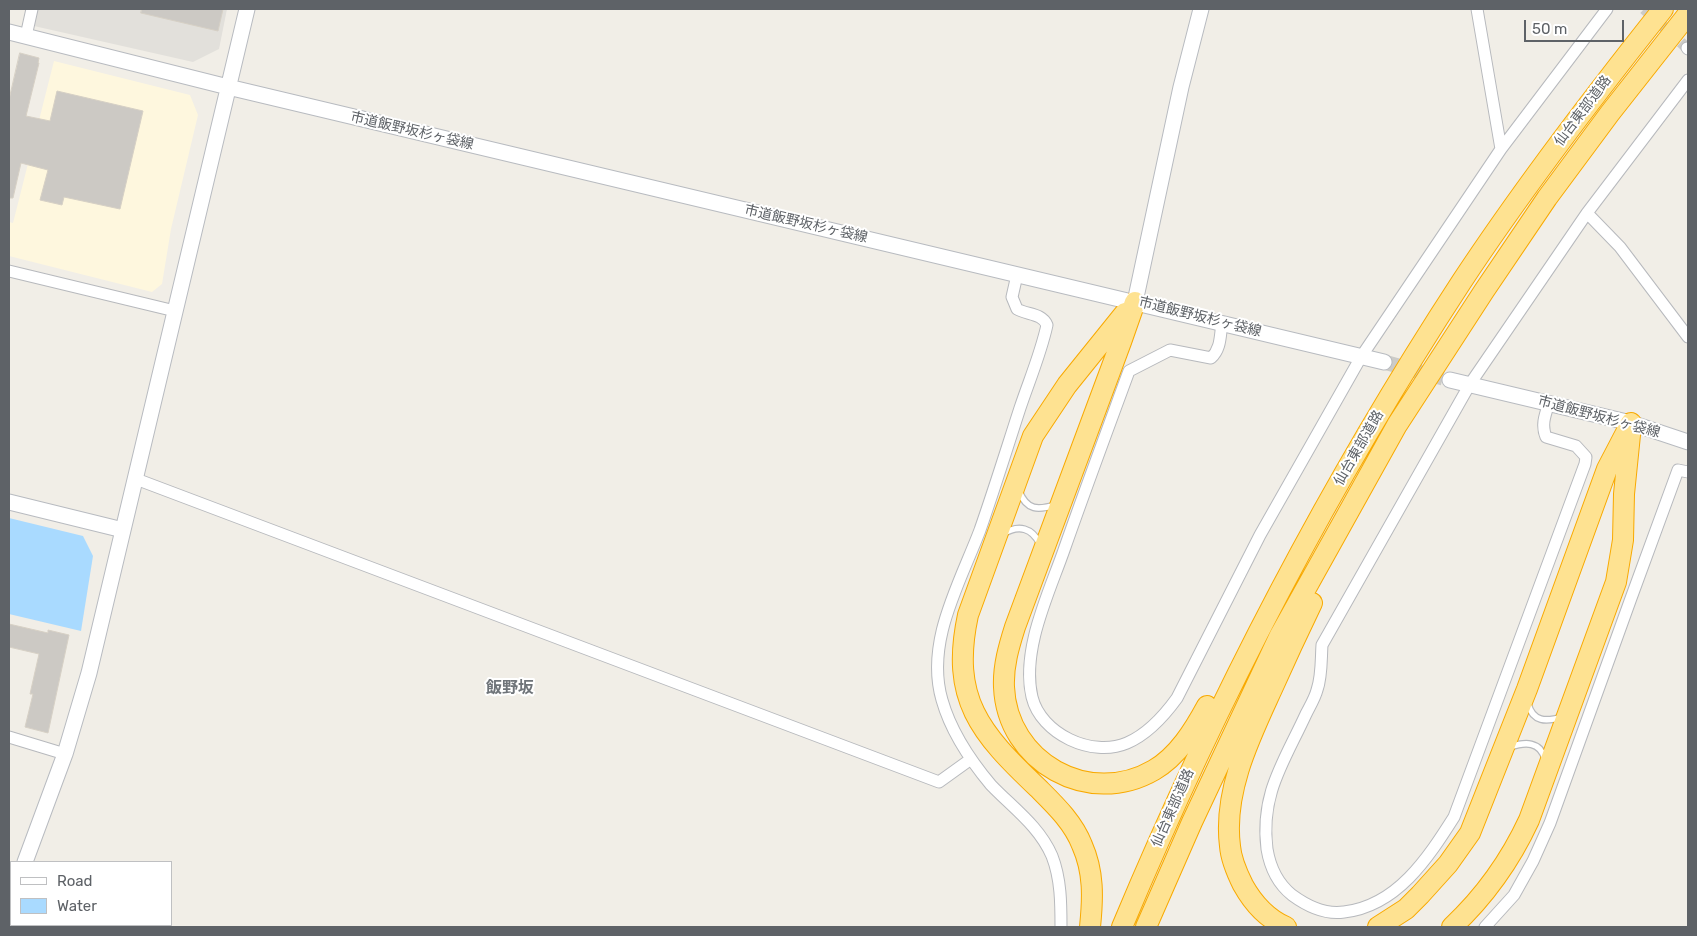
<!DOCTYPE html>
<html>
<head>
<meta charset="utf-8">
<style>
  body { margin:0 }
  #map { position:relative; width:1697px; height:936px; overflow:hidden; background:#f1eee7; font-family:Rubik,sans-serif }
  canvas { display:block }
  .frame { position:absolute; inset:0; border:10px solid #5e6267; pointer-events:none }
  .legend { position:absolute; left:10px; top:861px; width:162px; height:65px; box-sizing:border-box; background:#fff; border:1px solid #bfc0c2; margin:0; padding:6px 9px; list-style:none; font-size:15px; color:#5e6267 }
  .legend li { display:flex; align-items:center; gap:10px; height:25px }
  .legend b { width:25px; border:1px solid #bfc0c2 }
  .scale { position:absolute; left:1524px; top:20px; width:100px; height:22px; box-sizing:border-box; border:2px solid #5e6267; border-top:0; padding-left:6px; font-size:15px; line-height:18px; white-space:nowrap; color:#5e6267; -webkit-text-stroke:4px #fff; paint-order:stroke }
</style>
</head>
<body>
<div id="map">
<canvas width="1697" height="936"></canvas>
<div class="frame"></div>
<ul class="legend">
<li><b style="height:6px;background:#fff"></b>Road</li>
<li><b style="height:14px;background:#a9daff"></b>Water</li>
</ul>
<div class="scale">50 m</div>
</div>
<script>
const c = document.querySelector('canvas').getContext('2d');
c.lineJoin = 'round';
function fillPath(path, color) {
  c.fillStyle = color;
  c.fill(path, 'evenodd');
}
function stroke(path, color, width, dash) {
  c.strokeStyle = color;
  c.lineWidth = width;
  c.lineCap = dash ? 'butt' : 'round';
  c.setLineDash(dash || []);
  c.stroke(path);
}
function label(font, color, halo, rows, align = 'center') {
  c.font = font + ' Rubik,"Noto Sans JP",sans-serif';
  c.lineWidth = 4;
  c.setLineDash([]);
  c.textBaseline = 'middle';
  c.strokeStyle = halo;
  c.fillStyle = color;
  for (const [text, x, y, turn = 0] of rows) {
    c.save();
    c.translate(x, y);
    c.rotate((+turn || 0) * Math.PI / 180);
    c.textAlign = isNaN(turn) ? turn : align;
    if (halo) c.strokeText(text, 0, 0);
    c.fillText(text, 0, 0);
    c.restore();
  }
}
fillPath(new Path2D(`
  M54,61L190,95L198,115L171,229L162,284L152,292L9,256V222L13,223Z`), '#fef7de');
fillPath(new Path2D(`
  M38,9H227L219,49L193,62L34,26Z`), '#e2e0db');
fillPath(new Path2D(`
  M9,518L83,536L93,556L81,631L9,614Z`), '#a9daff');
const building = new Path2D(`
  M142,9H223L218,31L141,13Z
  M20,53L39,58L38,63H39L26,116L50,121L57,91L143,111L120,209L64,197L62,205L40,200L48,170L21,163L13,198H9V100Z
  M9,624L48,633V630L69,635L48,733L25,727L33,694H30L39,654L9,647Z`);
fillPath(building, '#ccc9c4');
stroke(building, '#d6d0c5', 1);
stroke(new Path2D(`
  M1644,9L1687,48`), '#cccbc7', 11, [11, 5.5]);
stroke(new Path2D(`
  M1384,362L1450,380`), '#cccbc7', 15, [15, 8]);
const lane = new Path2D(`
  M1019,491C1027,511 1038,510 1056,505
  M1003,534C1019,524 1032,528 1040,544
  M1528,704C1533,722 1546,722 1562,717
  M1510,747C1525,742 1540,741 1545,759`);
const street = new Path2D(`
  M1477,9L1501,149
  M26,36L32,9
  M1687,48L1688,49
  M1587,213L1620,247L1688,337
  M9,271L175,311
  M1017,275L1012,297L1017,309C1027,315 1042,313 1047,325C1041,353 1029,381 1020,408C1007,448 994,490 980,530C960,583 925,642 942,700C951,732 970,760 991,785C1013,808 1039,826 1052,856C1061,879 1061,904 1061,927
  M1222,323C1220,336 1221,349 1211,358L1170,350L1129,371C1107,431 1085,490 1064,550C1049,593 1021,650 1032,697C1041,734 1092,758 1127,743C1148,734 1164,716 1177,698L1260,535L1361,357L1501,149L1607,9
  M1549,403C1545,415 1541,425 1546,437L1576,446L1586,457L1585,464L1454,817C1428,858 1397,906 1344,912C1324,915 1307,906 1292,895C1277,883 1270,867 1267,849C1260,794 1284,762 1306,714C1310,706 1315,698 1317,690C1322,676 1321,659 1322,645L1470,384L1587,213L1688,80
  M136,479L939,782L971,759
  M9,737L65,754
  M9,887H11
  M111,925L118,927
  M1485,927L1514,895L1533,861L1550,823L1630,601L1678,470L1688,472`);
const secondary = new Path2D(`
  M9,32L228,87L1384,362
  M1135,302L1181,87L1201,9
  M1450,380L1631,423L1688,442
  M9,502L123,530
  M25,862L65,754L89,673L247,9
  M9,903L11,897`);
const highway = new Path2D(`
  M1135,302L1121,342L1015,627C1009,646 1003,666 1004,687C1007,762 1089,808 1154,770C1178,756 1194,730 1207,706
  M1090,927C1093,898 1094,872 1082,845C1073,822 1055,805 1038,788C980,733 950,699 968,615L1033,436L1067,385L1125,313
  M1122,927C1216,702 1328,486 1462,281C1524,187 1593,97 1663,9
  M1146,927L1192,822L1280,635L1397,425L1484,291L1547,198L1610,113L1688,14
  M1286,927C1268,919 1253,903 1243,885C1237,873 1231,860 1230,846C1223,791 1250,737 1272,689C1285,660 1298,632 1312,603
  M1378,927L1406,909L1420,895L1448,864L1470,833L1527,689L1607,469L1631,423
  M1452,927C1485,896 1510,861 1529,820L1616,582L1623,540L1624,494L1630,435`);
stroke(lane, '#b7b9bd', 8);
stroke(street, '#b7b9bd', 13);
stroke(secondary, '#b8bbc0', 17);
stroke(highway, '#f8a900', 22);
stroke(lane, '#fff', 5.5);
stroke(street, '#fff', 11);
stroke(secondary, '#fff', 15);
stroke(highway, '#fee291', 20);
label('14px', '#5e6267', '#fff', [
  ["仙台東部道路",1583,111,-53],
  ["市道飯野坂杉ヶ袋線",412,131,13],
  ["市道飯野坂杉ヶ袋線",806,224,13],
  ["市道飯野坂杉ヶ袋線",1200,317,14],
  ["市道飯野坂杉ヶ袋線",1599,417,15],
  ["仙台東部道路",1359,448,-60],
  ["仙台東部道路",1173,808,-66]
]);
label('bold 16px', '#6f7479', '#fff', [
  ["飯野坂",510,688]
]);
</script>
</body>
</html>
